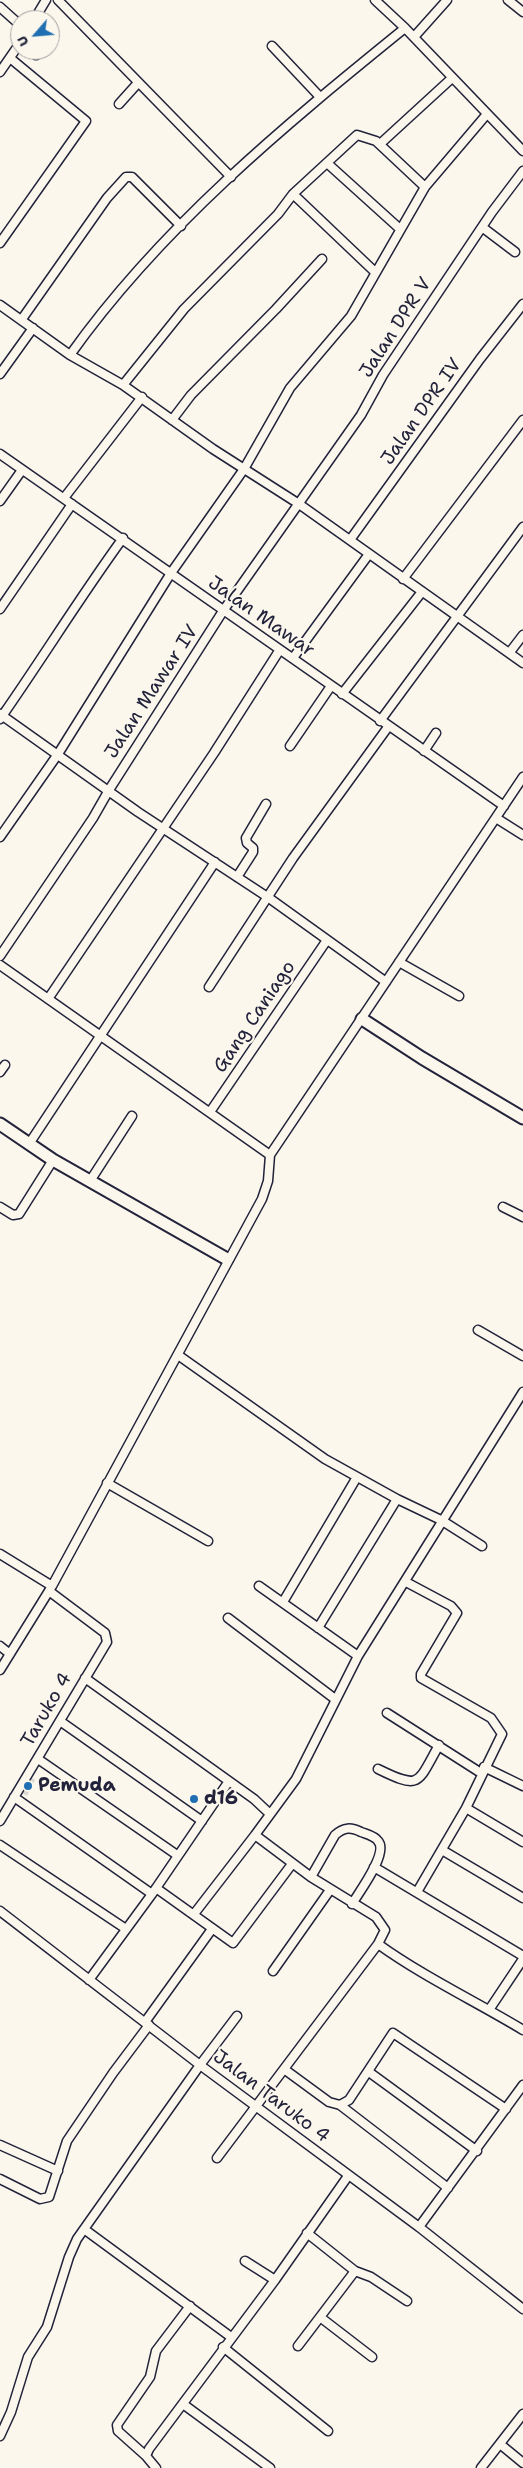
<!DOCTYPE html>
<html>
<head>
<meta charset="utf-8">
<style>
  body { margin:0 }
  #map { position:relative; width:523px; height:2468px; overflow:hidden; background:#fbf7ec; font-family:"Shantell Sans",sans-serif }
  canvas { display:block }
  .north { position:absolute; left:10px; top:10px; width:50px; height:50px; box-sizing:border-box; background:#fbf7ec; border:1px solid #a4a2a5; border-radius:50%; rotate:243deg; font-size:14px; font-weight:700; line-height:20px; text-align:center; color:#22223b }
  .north::after { content:''; display:block; margin:auto; width:18px; height:22px; background:#1f6fb2; clip-path:polygon(50% 0,100% 100%,50% 72%,0 100%) }
</style>
</head>
<body>
<div id="map">
<canvas width="523" height="2468"></canvas>
<div class="north">U</div>
</div>
<script>
const c = document.querySelector('canvas').getContext('2d');
c.lineJoin = 'round';
function fillPath(path, color) {
  c.fillStyle = color;
  c.fill(path, 'evenodd');
}
function stroke(path, color, width, dash) {
  c.strokeStyle = color;
  c.lineWidth = width;
  c.lineCap = dash ? 'butt' : 'round';
  c.setLineDash(dash || []);
  c.stroke(path);
}
function label(font, color, halo, rows, align = 'center') {
  c.font = font + ' "Shantell Sans",sans-serif';
  c.lineWidth = 4.5;
  c.setLineDash([]);
  c.textBaseline = 'middle';
  c.strokeStyle = halo;
  c.fillStyle = color;
  for (const [text, x, y, turn = 0] of rows) {
    c.save();
    c.translate(x, y);
    c.rotate((+turn || 0) * Math.PI / 180);
    c.textAlign = isNaN(turn) ? turn : align;
    if (halo) c.strokeText(text, 0, 0);
    c.fillText(text, 0, 0);
    c.restore();
  }
}
fillPath(new Path2D(`
  M29,1776L35,1780L27,1796L20,1792Z`), '#dbd8d3');
const street = new Path2D(`
  M58,0L231,177
  M375,0L405,28L523,151
  M508,0L523,12
  M0,7L20,25
  M34,20L46,0
  M414,37L447,0
  M272,46L320,97
  M31,50L36,55
  M0,72L20,43
  M119,104L137,84
  M380,144L452,78
  M327,163L400,229
  M293,194L375,272
  M482,227L515,252
  M0,243L86,121L10,58
  M0,305L70,355L123,385L213,449L299,504L523,663
  M22,319L107,198L126,177H132L181,226
  M70,355C161,227 284,126 405,28
  M0,374L33,328
  M123,385L184,309L278,214L293,194L357,135L376,141L425,187
  M172,420L191,395L276,309L322,259
  M0,454L504,806
  M64,498L142,397
  M0,501L22,470
  M350,540L480,359L523,304
  M403,579L523,420
  M0,609L72,504
  M510,652L523,635
  M293,658L369,554
  M342,694L421,593
  M0,714L138,812L269,898L386,982
  M0,719C42,659 80,597 123,538
  M380,721L523,527
  M290,746L331,686
  M424,751L436,733
  M496,818L523,835
  M0,837L58,754L171,573L244,469L290,388L351,316L425,187L487,114
  M237,877L253,852V848L247,843L246,838L266,804
  M0,956L93,818L109,790L223,611L361,415L383,375L492,212L523,171
  M399,962L459,996
  M0,965L270,1155
  M209,987L293,858L388,727
  M48,999L214,753L279,651
  M0,1072L5,1065
  M210,1112L327,940
  M29,1144L215,862
  M90,1181L132,1116
  M0,1207L13,1215L19,1214L53,1160
  M503,1207L523,1217
  M478,1330L523,1356
  M178,1355L325,1459L397,1499L441,1520L482,1546
  M107,1483L208,1541
  M0,1554L52,1586
  M406,1582L451,1606L457,1613L421,1674V1678L491,1718L502,1734L466,1808L417,1892
  M259,1586L358,1656
  M283,1602L357,1477
  M228,1618L335,1699
  M318,1628L397,1499
  M0,1646L10,1654
  M0,1670L52,1586L262,1199L268,1181L270,1155L523,777
  M85,1678L254,1799L270,1814
  M387,1713L481,1773
  M60,1721L202,1821
  M38,1759L177,1855
  M484,1767L523,1786
  M378,1769C421,1790 417,1784 439,1745
  M14,1797L152,1894
  M466,1808L523,1842
  M0,1821L107,1642L105,1633L49,1591
  M0,1845L126,1929
  M442,1850L523,1898
  M374,1867L523,1956
  M311,1877L335,1835C344,1827 351,1827 361,1832C366,1834 375,1836 378,1841C389,1853 359,1892 352,1904
  M156,1888L233,1943L292,1864
  M0,1911L200,2065L419,2227L523,2309
  M194,1914L255,1835
  M378,1944C424,1977 475,2001 523,2030
  M273,1971L330,1890
  M89,1980L152,1894L229,1781
  M489,2010L523,1959
  M145,2022L212,1929
  M284,2069L329,2102L340,2105L349,2100L393,2033L506,2109
  M369,2072L477,2151
  M340,2105L448,2188
  M0,2145L58,2171
  M217,2158L378,1944L385,1930L376,1917L311,1877L255,1835L296,1779L358,1656L523,1392
  M0,2179L40,2199L49,2197L67,2141L113,2073L149,2025
  M419,2227L523,2085
  M84,2229L231,2337
  M307,2233L355,2271L371,2277L407,2301
  M245,2261L275,2280
  M320,2317L372,2357
  M298,2346L355,2271
  M223,2347L328,2431
  M183,2404L270,2468
  M0,2436L11,2412L28,2357L47,2327L69,2257L77,2239L200,2065L237,2016
  M500,2444L523,2463
  M146,2456L118,2431L117,2425L150,2377L156,2351L190,2306
  M156,2468L146,2456L149,2449L275,2280L348,2176
  M481,2468L523,2414`);
const secondary = new Path2D(`
  M362,1019L422,1058L523,1118
  M0,1124L53,1160L227,1259`);
stroke(street, '#22223b', 11);
stroke(secondary, '#22223b', 15);
stroke(street, '#fbf7ec', 8);
stroke(secondary, '#fbf7ec', 11);
for (const [x, y, r, color] of [
  [28,1786,5,"#1f6fb2"],
  [194,1799,5,"#1f6fb2"]
]) {
  const dot = new Path2D();
  dot.arc(x, y, r, 0, 2 * Math.PI);
  c.fillStyle = color;
  c.fill(dot);
  stroke(dot, '#fbf7ec', 2);
}
label('19px', '#22223b', '#fbf7ec', [
  ["Jalan DPR V",396,328,-57],
  ["Jalan DPR IV",422,412,-55],
  ["Jalan Mawar",261,617,35],
  ["Jalan Mawar IV",152,692,-57],
  ["Gang Caniago",255,1017,-56],
  ["Taruko 4",47,1710,-60],
  ["Jalan Taruko 4",271,2097,37]
]);
label('bold 19px', '#22223b', '#fbf7ec', [
  ["Pemuda",38,1786],
  ["d16",204,1799]
], 'left');
</script>
</body>
</html>
